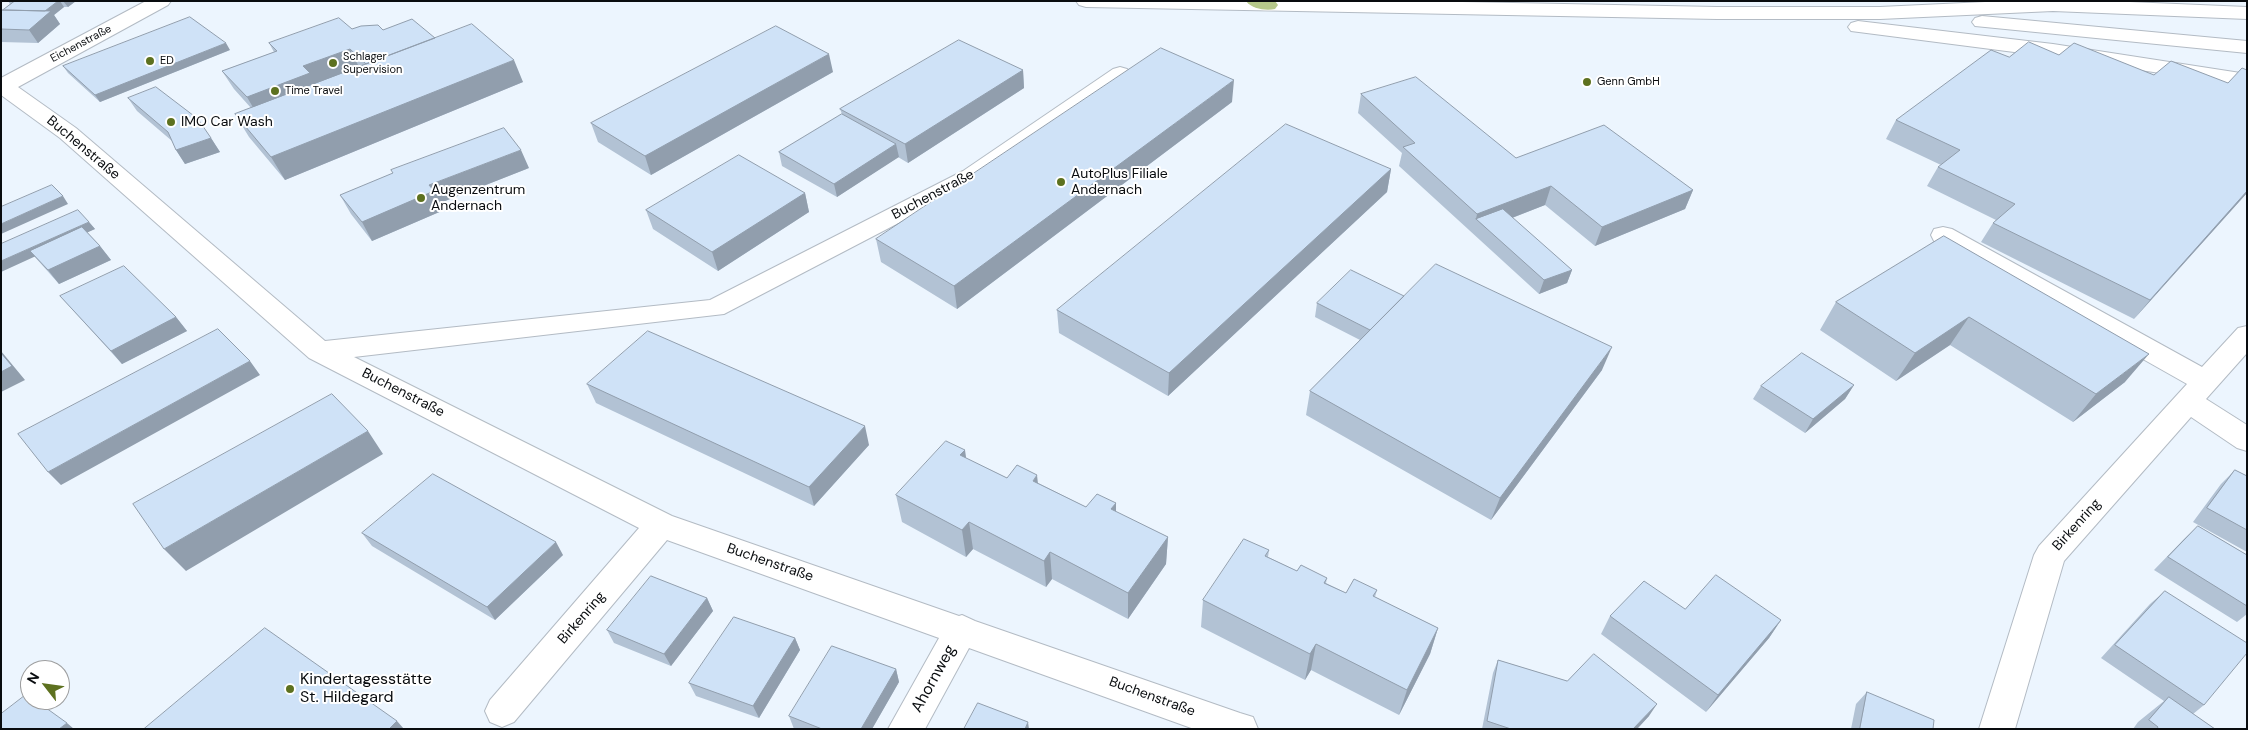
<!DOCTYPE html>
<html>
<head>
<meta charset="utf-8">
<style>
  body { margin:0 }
  #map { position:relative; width:2248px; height:730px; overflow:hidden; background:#ecf5fe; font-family:"DM Sans",sans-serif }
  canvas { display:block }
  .frame { position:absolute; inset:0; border:2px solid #090c0f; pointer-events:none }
  .north { position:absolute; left:20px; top:660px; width:50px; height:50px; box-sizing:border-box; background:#fff; border:1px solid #9d9e9f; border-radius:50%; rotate:300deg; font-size:14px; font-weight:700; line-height:20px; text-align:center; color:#090c0f }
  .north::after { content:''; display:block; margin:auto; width:18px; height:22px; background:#5d711f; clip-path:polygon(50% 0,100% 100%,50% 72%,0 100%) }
</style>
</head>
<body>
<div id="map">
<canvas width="2248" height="730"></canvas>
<div class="frame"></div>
<div class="north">N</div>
</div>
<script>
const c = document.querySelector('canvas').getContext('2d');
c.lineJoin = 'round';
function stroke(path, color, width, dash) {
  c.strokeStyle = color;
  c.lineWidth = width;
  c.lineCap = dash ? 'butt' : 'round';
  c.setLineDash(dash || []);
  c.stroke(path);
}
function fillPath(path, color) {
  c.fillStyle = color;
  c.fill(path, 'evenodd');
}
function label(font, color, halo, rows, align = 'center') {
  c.font = font + ' "DM Sans",sans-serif';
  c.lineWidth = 4;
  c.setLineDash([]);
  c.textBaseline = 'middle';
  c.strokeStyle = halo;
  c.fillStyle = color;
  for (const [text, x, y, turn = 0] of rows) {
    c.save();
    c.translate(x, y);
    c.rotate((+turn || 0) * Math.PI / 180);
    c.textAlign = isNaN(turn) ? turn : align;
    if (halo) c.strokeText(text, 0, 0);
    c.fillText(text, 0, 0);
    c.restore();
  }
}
const minor = new Path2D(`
  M146,1H171L168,5L18,87L76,128L325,341L710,300L963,171L1113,69L1120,67L1127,69L1131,73L1127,77L979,181L724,314L354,357L672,516L959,616L962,615L975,621L1240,713L1253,717L1258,729H1194L969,648L925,729H888L939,638L667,540L514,722L502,727L490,722L485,711L490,700L639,528L309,358L60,138L1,95V78Z
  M1943,227L1952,229L2202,367L2238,328L2247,326V353L2206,399L2247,425V451L2237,448L2191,417L2064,561L2015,729H1979L2034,555L2039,546L2187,384L1934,241L1931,235L1934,229Z`);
const secondary = new Path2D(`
  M1076,1H1411L1717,7H1880L2006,1H2106L2247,7V19L2053,11L1880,19H1717L1086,7L1079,5Z
  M1982,16L2247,41V53L1975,26L1972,22L1975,18Z
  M1858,21L2053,44L2247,74V86L2053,57L1851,31L1848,27L1851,23Z`);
const trunk = new Path2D(`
  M1246,1H1275L1278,5L1275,9C1266,11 1252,9 1246,1Z`);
stroke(minor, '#b3bbc4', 2);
stroke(secondary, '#b3bbc4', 2);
stroke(trunk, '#d3d3d4', 2);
fillPath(minor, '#fff');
fillPath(secondary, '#fff');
fillPath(trunk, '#b6c88a');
fillPath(new Path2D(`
  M8,1H76L68,7H64L54,15L60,24L38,43L1,42V10H3L10,4Z
  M383,30L435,38L523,82L285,180L249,137L235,114L251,108L234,89L222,71L274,52L269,43Z
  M230,50L100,102L68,73L63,66Z
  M2059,55L2154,75L2228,83L2247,70V193L2134,319L1981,242L1993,223L1996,220L1927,186L1938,167L1941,165L1886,139L1896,120L2009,57Z
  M1023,70L1024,88L908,163L898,157L837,197L782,166L779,152L842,114L840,109Z
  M833,72L651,175L598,142L591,123Z
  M1361,94L1516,158L1693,190L1685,209L1595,246L1545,205L1512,218L1572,270L1567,283L1539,294L1399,166L1402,153L1358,113Z
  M128,98L211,138L220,152L185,164L176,150L172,141L137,111Z
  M1232,102L957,309L881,262L876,239Z
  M529,168L440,203L444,210L372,241L351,214L340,195Z
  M1391,169L1387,192L1168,396L1059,333L1057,310Z
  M805,193L809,212L718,271L653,229L646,210Z
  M89,222L95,229L87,232L100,246L111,260L59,284L34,256Z
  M1944,236L2125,382L2073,422L1950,345L1896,381L1820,330L1836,302Z
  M60,296L176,317L187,331L122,364Z
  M1404,296L1602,370L1491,520L1306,415L1310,391L1360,340L1315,317L1317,303Z
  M587,384L869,445L814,506L596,403Z
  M1854,385L1845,399L1805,433L1753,399L1761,386Z
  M966,458L1007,478L1038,483L1086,507L1116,503V512L1168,537L1166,564L1128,619L1052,579L1046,587L973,549L966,557L902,522L896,495Z
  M2235,470L2247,476V552L2193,522L2221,484Z
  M2198,526L2247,555V614L2237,622L2154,570L2184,539Z
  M362,533L563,555L495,620L372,546Z
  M1269,550L1268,557L1297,571L1327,578L1326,583L1346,593L1377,590L1375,597L1438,628L1430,654L1399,715L1311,670L1305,680L1201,627L1203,600Z
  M2165,591L2204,705L2193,714L2215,729H2133L2138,722L2164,701L2101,658L2150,604Z
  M707,598L713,611L671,666L614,643L607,630Z
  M1685,609L1781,620L1769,638L1706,712L1601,634L1610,616Z
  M795,638L800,650L759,718L696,696L689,683Z
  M1498,660L1567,681L1649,716L1637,729H1482L1493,673Z
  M896,669L899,682L872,729H794L789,716Z
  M1867,692L1933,729H1851L1856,704Z`), '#b2c2d4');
fillPath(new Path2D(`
  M58,1H60L64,7L54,15L60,24L38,43L29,30L37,17Z
  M63,1H76L68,7Z
  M226,43L230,50L100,102L95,95Z
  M350,49L359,67L258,116L247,97L303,66Z
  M829,54L833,72L651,175L645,156Z
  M514,60L523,82L285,180L271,157Z
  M1023,70L1024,88L908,163L905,144Z
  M1234,80L1232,102L957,309L954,286Z
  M211,138L220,152L185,164L176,150Z
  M896,144L899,157L837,197L834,184Z
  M521,150L529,168L440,203L444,210L372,241L362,222L429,185Z
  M1391,169L1387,192L1168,396L1169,373Z
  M1551,186L1545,205L1486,228L1476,219L1477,214Z
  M1693,190L1685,209L1595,246L1602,227Z
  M2247,191V193L2134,319L2150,300Z
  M805,193L809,212L718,271L712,252Z
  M63,196L68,204L1,234V224Z
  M89,222L95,229L1,272V261Z
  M100,246L111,260L59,284L48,270Z
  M1572,270L1567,283L1539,294L1544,280Z
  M176,317L187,331L122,364L111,351Z
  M1969,317L1950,345L1896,381L1915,353Z
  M1612,347L1602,370L1491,520L1500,498Z
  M1,351L25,380L1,392Z
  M2149,354L2125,382L2073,422L2096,394Z
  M250,361L260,375L61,485L48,472Z
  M1854,385L1845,399L1805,433L1813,419Z
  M865,426L869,445L814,506L809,487Z
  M368,431L383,454L186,571L164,549Z
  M965,450L969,478L960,455Z
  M1037,475L1040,502L1033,481Z
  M1116,503V531L1111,509Z
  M969,522L973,549L966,557L962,530Z
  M1168,537L1166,564L1128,619V593Z
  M556,542L563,555L495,620L487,607Z
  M1050,552L1052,579L1046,587L1044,561Z
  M707,598L713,611L671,666L664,654Z
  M1781,620L1769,638L1706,712L1718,695Z
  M1438,628L1430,654L1399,715L1407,690Z
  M795,638L800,650L759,718L753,706Z
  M1316,644L1311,670L1305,680L1310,654Z
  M896,669L899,682L872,729H861Z
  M1657,704L1649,716L1637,729H1633Z
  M397,721L404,729H389Z
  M1028,722L1029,729H1025Z
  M67,723L74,729H59Z`), '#919ead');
const building = new Path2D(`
  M15,1H58L45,11L3,10Z
  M1,10L51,11L29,30L1,29Z
  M190,17L226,43L95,95L63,66Z
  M339,18L352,29L361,26L378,25L383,30L412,19L435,38L366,64L350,49L303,66L310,73L247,97L222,71L277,51L269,43Z
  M472,24L514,60L271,157L235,114Z
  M776,26L829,54L645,156L591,123Z
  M959,40L1023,70L905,144L840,109Z
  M2029,42L2059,55L2074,43L2154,75L2171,61L2228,83L2242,68L2247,70V191L2150,300L1993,223L2015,204L1938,167L1960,150L1896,120L1991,50L2009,57Z
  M1161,48L1234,80L954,286L876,239Z
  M1416,77L1516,158L1604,125L1693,190L1602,227L1551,186L1477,214L1403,147L1415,143L1361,94Z
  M156,87L198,119L211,138L176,150L168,132L128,98Z
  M842,114L896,144L834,184L779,152Z
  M1286,124L1391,169L1169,373L1057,310Z
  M504,128L521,150L429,185L434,191L362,222L340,195L393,173L391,170Z
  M739,155L805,193L712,252L646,210Z
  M52,185L63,196L1,224V207Z
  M1503,209L1572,270L1544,280L1476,219Z
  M78,210L89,222L1,261V244Z
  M82,227L100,246L48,270L30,251Z
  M1944,236L2149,354L2096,394L1969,317L1915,353L1836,302Z
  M1436,264L1612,347L1500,498L1310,391Z
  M124,266L176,317L111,351L60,296Z
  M1351,270L1404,296L1370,330L1317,303Z
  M218,329L250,361L48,472L18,434Z
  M648,331L865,426L809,487L587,384Z
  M1,353L12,366L1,372Z
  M1802,353L1854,385L1813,419L1761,386Z
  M332,394L368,431L164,549L133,504Z
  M946,441L965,450L960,455L1007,478L1017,465L1037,475L1033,481L1086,507L1097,494L1116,503L1111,509L1168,537L1128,593L1050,552L1044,561L969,522L962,530L896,495Z
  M2235,470L2247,476V530L2207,508Z
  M433,474L556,542L487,607L362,533Z
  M2198,526L2247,555V606L2168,557Z
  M1244,539L1269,550L1265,556L1297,571L1301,565L1327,578L1324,583L1346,593L1354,579L1377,590L1373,596L1438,628L1407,690L1316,644L1310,654L1203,600Z
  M1716,575L1781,620L1718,695L1610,616L1644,581L1685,609Z
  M651,576L707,598L664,654L607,630Z
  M2165,591L2247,643V653L2204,705L2115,645Z
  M734,617L795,638L753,706L689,683Z
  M265,628L397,721L389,729H144Z
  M832,646L896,669L861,729H822L789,716Z
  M1594,654L1657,704L1633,729H1511L1487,721L1498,660L1567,681Z
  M1867,692L1934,720L1933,729H1860Z
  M27,694L30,696V700H35L67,723L59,729H1V714Z
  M2169,697L2215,729H2157L2158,727L2149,720Z
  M978,703L1028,722L1025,729H964Z`);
fillPath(building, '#cfe2f7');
stroke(building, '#919ead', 1);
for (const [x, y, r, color] of [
  [150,61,5,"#5d711f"],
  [333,63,5,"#5d711f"],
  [1587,82,5,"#5d711f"],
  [275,91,5,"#5d711f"],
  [171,122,5,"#5d711f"],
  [1061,182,5,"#5d711f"],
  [421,198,5,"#5d711f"],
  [290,689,5,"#5d711f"]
]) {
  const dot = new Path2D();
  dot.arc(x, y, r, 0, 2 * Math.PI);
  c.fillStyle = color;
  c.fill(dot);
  stroke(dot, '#fff', 2);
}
label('11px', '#090c0f', '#fff', [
  ["Eichenstraße",81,44,-28]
]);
label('11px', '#090c0f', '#fff', [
  ["Schlager",343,57],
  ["Supervision",343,70],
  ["ED",160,61],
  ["Genn GmbH",1597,82],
  ["Time Travel",285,91]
], 'left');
label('14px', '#090c0f', '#fff', [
  ["IMO Car Wash",181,122],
  ["AutoPlus Filiale",1071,174],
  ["Andernach",1071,190],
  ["Augenzentrum",431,190],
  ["Andernach",431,206]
], 'left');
label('14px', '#090c0f', '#fff', [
  ["Buchenstraße",83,148,40],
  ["Buchenstraße",933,195,-28],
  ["Buchenstraße",403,393,27],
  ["Birkenring",2077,525,-48],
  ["Buchenstraße",770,563,19],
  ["Birkenring",582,618,-49],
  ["Buchenstraße",1152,697,20]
]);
label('16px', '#090c0f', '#fff', [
  ["Ahornweg",934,679,-61]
]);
label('16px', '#090c0f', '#fff', [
  ["Kindertagesstätte",300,680],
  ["St. Hildegard",300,698]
], 'left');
</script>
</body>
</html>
